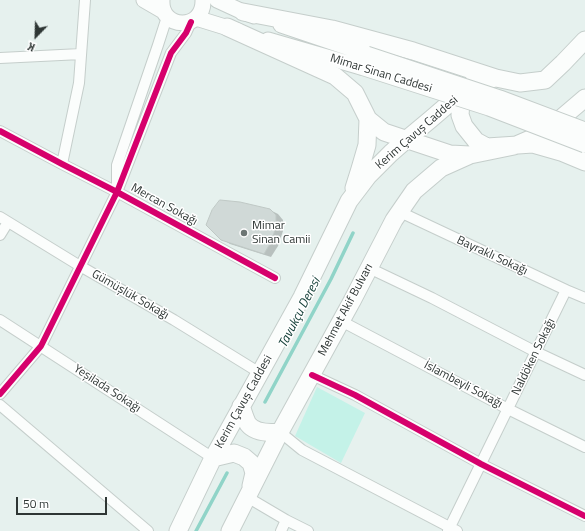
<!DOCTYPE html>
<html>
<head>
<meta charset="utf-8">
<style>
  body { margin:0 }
  #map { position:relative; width:585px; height:531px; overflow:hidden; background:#e6f1ee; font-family:"Titillium Web",sans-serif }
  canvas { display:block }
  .north { position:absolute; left:16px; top:16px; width:40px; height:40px; -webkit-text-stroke:3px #fff; paint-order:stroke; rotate:203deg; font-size:11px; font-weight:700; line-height:16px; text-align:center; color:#2e3634 }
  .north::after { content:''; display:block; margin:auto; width:14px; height:18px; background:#2e3634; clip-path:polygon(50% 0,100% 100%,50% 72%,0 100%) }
  .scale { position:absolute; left:16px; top:497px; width:91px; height:18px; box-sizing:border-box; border:2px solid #2e3634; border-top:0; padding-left:5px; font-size:12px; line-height:14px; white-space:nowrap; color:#2e3634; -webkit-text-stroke:3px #fff; paint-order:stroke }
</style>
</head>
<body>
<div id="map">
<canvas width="585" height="531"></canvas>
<div class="north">K</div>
<div class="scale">50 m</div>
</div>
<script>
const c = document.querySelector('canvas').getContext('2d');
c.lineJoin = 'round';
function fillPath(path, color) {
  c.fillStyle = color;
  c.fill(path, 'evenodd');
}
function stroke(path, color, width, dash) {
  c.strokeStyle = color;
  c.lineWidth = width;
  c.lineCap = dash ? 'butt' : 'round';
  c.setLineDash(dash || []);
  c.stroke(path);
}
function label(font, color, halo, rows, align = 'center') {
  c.font = font + ' "Titillium Web",sans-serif';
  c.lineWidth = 3;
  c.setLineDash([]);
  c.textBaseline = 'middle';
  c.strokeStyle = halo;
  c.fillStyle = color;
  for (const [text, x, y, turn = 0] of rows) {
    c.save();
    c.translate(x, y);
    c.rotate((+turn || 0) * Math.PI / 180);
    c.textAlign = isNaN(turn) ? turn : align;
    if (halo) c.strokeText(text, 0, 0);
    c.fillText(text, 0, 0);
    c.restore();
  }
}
fillPath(new Path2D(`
  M317,387L365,413L341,463L295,436Z`), '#c4f2e8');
fillPath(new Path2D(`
  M270,210L278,214L283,220V231L278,246L271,257L230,244L222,239Z`), '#0003');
stroke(new Path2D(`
  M265,402L331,279L353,233
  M196,531L227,473`), '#90d4c8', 3.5);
const building = new Path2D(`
  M220,200L240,202L270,209L276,215V227L271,242L264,254L221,240L206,225L212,210Z`);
fillPath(building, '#d0d9d7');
stroke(building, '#bfc8c5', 1);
const minor = new Path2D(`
  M0,58L81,54
  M0,131L62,164L117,192L275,278
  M62,164L79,83L85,0
  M117,186V165L158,45L167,17
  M400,212L566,290L585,298
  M0,217L80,266L174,320L260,373
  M0,235L8,222
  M369,268L432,298L536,352L585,375
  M0,320L213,458
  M341,321L508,409L585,447
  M312,375L355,395L481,464L585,516
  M0,394L41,346L117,192L171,53L186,33L191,22
  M0,405L148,531
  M280,432L302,450L457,531
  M247,497L286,520L308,531
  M281,531L286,520
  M448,531L566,290`);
const secondary = new Path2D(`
  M144,0L163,11
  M162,0C160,30 204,31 203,0
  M217,0L243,12L254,16
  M196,18L238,31
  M281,25L367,54
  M268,40L361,67`);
const primary = new Path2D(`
  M243,12L332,29L413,51L496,78
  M227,27L335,76L355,93L368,119L367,145L360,169L354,188
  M467,89L461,103L460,115L464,126L476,141L487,147L533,144L561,152L585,162
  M368,119L384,132L450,154L470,155
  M241,406C243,411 245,419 248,424C255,433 270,433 280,432
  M213,458L234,453L244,457L251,463L254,473L251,486
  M178,531L213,458L302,297L349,201L368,176L391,153L407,139L431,119L473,83L496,78L520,83L545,80L563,63L585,40
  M230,531L280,432L352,301L394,220L414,191L441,168L470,155L514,146L544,133L585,98`);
stroke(minor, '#c5cecb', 12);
stroke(secondary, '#c5cecb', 17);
stroke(primary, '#c5cecb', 19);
stroke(minor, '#fbfdfc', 10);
stroke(secondary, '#fbfdfc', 15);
stroke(primary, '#fbfdfc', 17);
const secondaryBridge = new Path2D(`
  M367,54L500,98L585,130
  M361,67L489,108L585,145`);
stroke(secondaryBridge, '#c5cecb', 17, []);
stroke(secondaryBridge, '#fbfdfc', 15);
stroke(new Path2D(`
  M0,131L62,164L117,192L275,278
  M312,375L355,395L481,464L585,516
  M0,394L41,346L117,192L171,53L186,33L191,22`), '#d6006c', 6);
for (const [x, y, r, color] of [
  [244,233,4,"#6e7775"]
]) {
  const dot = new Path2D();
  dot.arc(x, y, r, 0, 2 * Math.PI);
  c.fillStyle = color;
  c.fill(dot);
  stroke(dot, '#fff', 1.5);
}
label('12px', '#2e3634', '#fff', [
  ["Mimar Sinan Caddesi",381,74,17],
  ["Kerim Çavuş Caddesi",417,133,-41],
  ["Mercan Sokağı",164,205,29],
  ["Bayraklı Sokağı",492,256,25],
  ["Gümüşlük Sokağı",130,295,30],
  ["Mehmet Akif Bulvarı",346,310,-62],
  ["Naldöken Sokağı",534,357,-64],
  ["İslambeyli Sokağı",463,385,28],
  ["Yeşilada Sokağı",107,389,33],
  ["Kerim Çavuş Caddesi",244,402,-61]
]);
label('12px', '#2e3634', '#fff', [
  ["Mimar",252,226],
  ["Sinan Camii",252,240]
], 'left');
label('italic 13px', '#18433c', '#fff', [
  ["Tavukçu Deresi",300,313,-63]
]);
</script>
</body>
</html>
